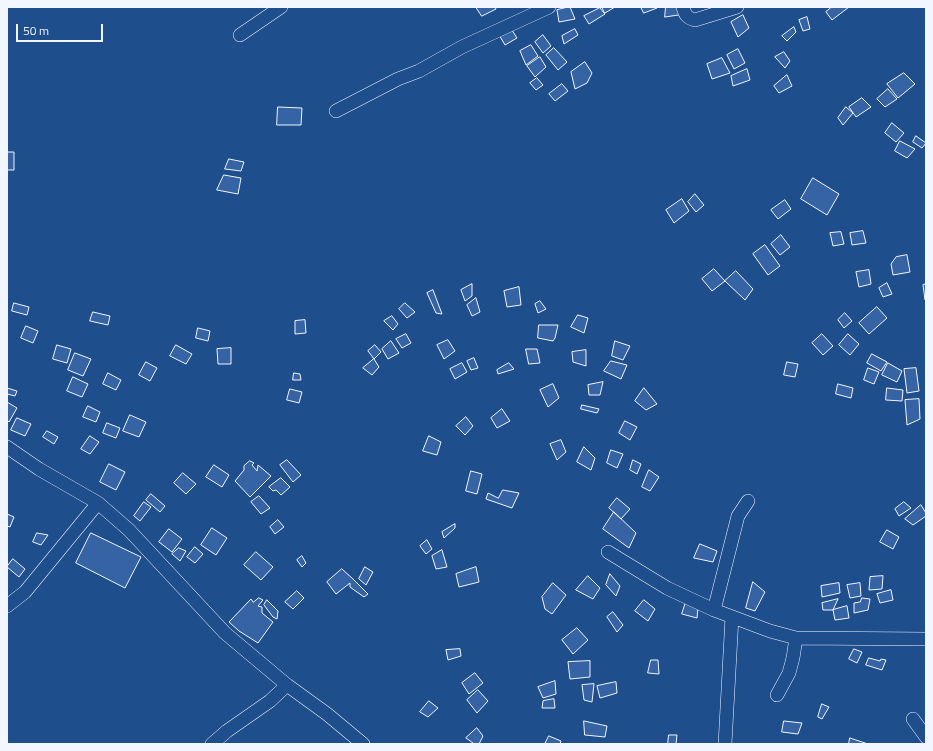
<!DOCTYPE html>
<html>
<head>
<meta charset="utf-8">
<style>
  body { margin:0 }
  #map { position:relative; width:933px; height:751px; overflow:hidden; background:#1f4e8c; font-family:"Titillium Web",sans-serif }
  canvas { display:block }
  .frame { position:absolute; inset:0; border:8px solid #f2f6ff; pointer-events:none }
  .scale { position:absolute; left:16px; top:24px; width:87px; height:18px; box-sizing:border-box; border:2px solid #f2f6ff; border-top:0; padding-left:5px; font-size:12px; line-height:14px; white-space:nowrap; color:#f2f6ff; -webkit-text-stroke:3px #1f4e8c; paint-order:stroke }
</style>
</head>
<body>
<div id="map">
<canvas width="933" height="751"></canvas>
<div class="frame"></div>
<div class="scale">50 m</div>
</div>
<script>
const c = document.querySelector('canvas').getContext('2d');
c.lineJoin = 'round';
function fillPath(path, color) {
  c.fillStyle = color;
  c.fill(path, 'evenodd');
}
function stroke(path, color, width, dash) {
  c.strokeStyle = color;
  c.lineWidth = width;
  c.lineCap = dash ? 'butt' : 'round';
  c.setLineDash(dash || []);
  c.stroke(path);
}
const building = new Path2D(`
  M476,7H495L496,9L482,16Z
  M570,7L575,19L559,22L557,10Z
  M602,7H615L605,13Z
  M641,7H657V8L644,13Z
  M666,7H679L685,14L665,17Z
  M832,7H849L832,20L826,12Z
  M600,8L605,14L589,24L584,16Z
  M743,15L749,28L738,37L731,22Z
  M807,17L810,29L803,31L799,20Z
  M510,27L517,38L505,45L498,33Z
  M794,27L796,32L787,41L782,36Z
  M575,29L578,35L564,44L562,36Z
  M543,35L551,46L543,53L535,42Z
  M531,45L538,56L526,65L520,51Z
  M554,48L567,62L558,70L546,55Z
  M738,49L745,63L734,69L727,55Z
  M784,52L790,61L785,68L775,57Z
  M540,57L546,67L535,77L527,66Z
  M722,58L730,73L712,79L707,64Z
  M585,62L592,73L587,83L575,89L571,72Z
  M747,69L750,80L733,86L731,76Z
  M904,73L915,84L898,98L887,84Z
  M787,75L792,86L779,93L774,86Z
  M537,78L543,85L536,90L530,83Z
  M562,84L568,91L555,101L549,94Z
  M888,89L897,99L885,107L877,99Z
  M862,98L871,107L856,117L849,107Z
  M278,107L302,108L301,125H277Z
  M846,107L853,113L843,125L838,118Z
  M892,123L904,133L896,142L885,133Z
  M916,136L926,143L922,148L913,142Z
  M900,141L915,149L907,158L895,151Z
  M7,152H14V170H7Z
  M229,159L244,162L241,171L225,169Z
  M224,175L241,178L238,194L217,190Z
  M813,178L839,194L827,215L801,199Z
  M695,194L704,205L696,212L688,202Z
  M682,199L689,211L674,223L666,210Z
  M785,200L791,209L778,219L771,210Z
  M863,231L866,243L852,245L850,233Z
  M841,232L844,244L833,246L830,233Z
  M781,235L790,247L780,255L771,244Z
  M765,245L780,266L768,275L753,254Z
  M907,255L910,272L893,275L891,264L896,257Z
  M714,269L725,281L712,291L702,279Z
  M869,270L871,284L859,287L856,272Z
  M736,271L753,289L745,300L725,281Z
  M887,283L892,294L883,297L879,288Z
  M472,284V296L465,301L461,290Z
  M926,284V299L925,300L923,285Z
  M519,287L521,305L507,307L504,291Z
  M433,290L442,314L436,313L427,293Z
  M476,298L480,312L472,316L467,305Z
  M540,301L546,309L538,313L535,304Z
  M14,303L29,307L27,315L12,311Z
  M405,303L415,312L407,318L399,309Z
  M877,307L887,318L869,334L859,323Z
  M93,312L110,316L108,325L90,321Z
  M845,313L852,321L844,328L838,320Z
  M578,315L588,318L584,333L571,327Z
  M392,316L398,324L393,330L384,321Z
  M305,320L306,333L295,334V321Z
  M539,325H558L555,338L553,341L538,338Z
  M26,326L38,331L33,343L21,338Z
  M198,328L210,331L208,341L196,338Z
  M406,334L411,343L402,348L396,339Z
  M822,334L833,346L823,355L812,343Z
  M848,334L859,344L850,355L839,345Z
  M448,340L455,351L444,359L437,345Z
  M391,341L399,353L388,359L382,349Z
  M615,341L630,346L623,360L612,356Z
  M57,345L71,349L67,363L53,359Z
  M176,345L192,354L186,364L170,356Z
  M375,345L381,352L374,359L368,351Z
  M231,348V364H218L217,349Z
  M526,349H537L540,363L529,364Z
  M586,350V366L573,362L572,352Z
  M75,353L91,359L83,376L68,370Z
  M872,354L887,362L881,371L867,363Z
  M474,358L478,368L471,370L467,361Z
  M374,359L379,367L372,375L363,368Z
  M611,361L627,365L621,379L604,371Z
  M146,362L157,368L150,381L139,375Z
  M787,362L798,364L795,377L784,375Z
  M462,363L467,372L455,379L450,369Z
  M509,363L514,369L498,374L497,370Z
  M888,363L902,371L897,382L882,375Z
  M868,368L879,372L874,384L864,380Z
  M916,368L919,391L907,393L904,369Z
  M108,373L121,380L116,390L103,384Z
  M294,373L300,374L301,380H293Z
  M73,377L88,384L82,397L67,391Z
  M603,382L600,395H589L588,385Z
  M553,384L559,398L548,407L540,390Z
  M838,384L853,388L851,398L836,394Z
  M7,388L17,391L15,396L7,394Z
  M644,388L657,404L646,410L635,401Z
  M887,388L903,390L902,401L886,400Z
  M290,389L302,392L299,403L287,400Z
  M919,399L920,419L907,425L905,400Z
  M7,402L17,408L9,422L7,420Z
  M582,405L599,409L597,413L581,409Z
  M88,406L100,412L96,422L83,417Z
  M502,409L510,421L497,428L491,418Z
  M130,415L146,422L139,437L123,431Z
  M466,417L473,426L465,435L456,426Z
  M17,418L31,424L25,436L11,430Z
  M625,421L637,427L630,440L619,433Z
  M107,423L120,428L116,438L103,433Z
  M47,431L58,437L54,444L43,437Z
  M90,436L99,442L90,454L81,449Z
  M429,436L441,442L437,455L423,451Z
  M561,440L566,452L557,460L550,444Z
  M584,447L595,458L591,470L577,462Z
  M611,450L623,454L617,468L607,463Z
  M287,460L301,475L293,482L280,465Z
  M633,460L641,464L637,474L630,470Z
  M250,461L254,463L252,465L257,471L258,465L271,476L250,497L235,481L244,470V466Z
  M109,464L125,472L116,490L100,482Z
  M214,465L229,475L222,487L206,477Z
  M649,470L659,477L650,491L642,487Z
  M471,471L482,474L477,494L466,491Z
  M183,473L196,484L186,494L174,483Z
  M281,478L290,487L281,495L276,490L273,491L269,487Z
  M503,490L519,493L512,508L486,499L488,493L498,498Z
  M151,494L165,506L160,512L146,500Z
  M259,496L270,508L261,514L251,502Z
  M617,498L630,509L621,519L609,508Z
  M144,502L151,507L140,521L134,516Z
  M904,502L911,508L899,516L895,509Z
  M921,505L926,513V516L913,525L905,519Z
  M614,512L636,533L629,548L603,529Z
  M7,514L14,517L10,527L7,526Z
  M278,520L284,527L275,534L270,527Z
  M455,524V528L444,538L442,532Z
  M212,528L227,538L216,555L201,545Z
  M169,529L182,539L172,552L159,542Z
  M887,530L899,537L893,549L880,542Z
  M37,533L48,535L41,545L33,542Z
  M91,533L141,557L125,588L76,563Z
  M427,540L432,549L426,554L420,546Z
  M700,544L717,551L713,562L694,558Z
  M195,547L203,554L195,563L187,557Z
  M179,548L186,551L180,561L172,554Z
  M442,550L447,567L436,569L432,556Z
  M256,552L273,567L261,580L244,565Z
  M302,556L306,563L302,567L297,560Z
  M13,559L25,569L19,577L7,567Z
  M365,567L373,572L366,585L359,579Z
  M476,567L479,582L459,587L456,574Z
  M342,569L353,579L368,594L364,597L350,587V583L336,594L327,582Z
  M610,574L620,586L616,596L606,585Z
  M588,576L600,588L593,599L576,590Z
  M883,576L882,589L869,590L870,577Z
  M753,582L765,592L755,611L746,608Z
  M553,583L566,595L552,614L545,609L542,597Z
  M839,583L840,593L822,597L821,586Z
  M860,583L861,596L850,598L847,585Z
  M891,590L893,600L880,603L877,594Z
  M297,591L304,598L293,609L285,602Z
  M259,598L263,600L258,606L262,607V613L273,622L258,643L239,631L229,622L251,599L253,602Z
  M862,598L870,599L868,610L854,613V603L860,602Z
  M838,599L833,610H823L822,603Z
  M267,600L278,611L277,619L273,617L264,605Z
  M644,600L655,609L648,621L635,611Z
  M686,602L698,608L697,618L682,614Z
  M847,606L849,618L835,620L833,610Z
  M613,612L623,625L617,632L607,617Z
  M577,628L588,640L573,654L562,640Z
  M460,649L461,656L448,660L446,650Z
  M854,649L862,652L857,663L849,659Z
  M869,658L880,661L881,659L886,660L882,670L866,665Z
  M651,660H658L659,674L648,673Z
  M590,661V677L570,679L568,662Z
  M475,673L483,683L469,694L462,683Z
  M555,681L556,694L543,698L538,687Z
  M616,682L617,693L600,698L597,686Z
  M594,684L592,702L584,700L582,685Z
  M478,690L488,701L477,713L467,700Z
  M554,699L555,708H542L543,701Z
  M429,701L438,708L428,717L420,712Z
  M822,704L829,707L822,719L818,717Z
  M584,721L607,726L605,737L585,735Z
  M784,721L802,723L798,734L782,732Z
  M477,728L483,736L479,744H472L473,743L466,738Z
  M669,735H677L676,744H668Z
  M549,736L561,741L560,744H545Z
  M850,738L868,744H849Z`);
fillPath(building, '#3563a3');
stroke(building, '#f2f6ff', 1);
const minor = new Path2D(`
  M683,7C685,15 687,18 695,20L737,7
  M240,35L281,7
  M336,111L398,79L419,71L462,47L549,7
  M7,447L39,469L98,503L129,530L225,633L287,685L327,714L363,744
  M608,552L667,588L714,610L770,631L796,638L926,639
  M7,606L25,592L98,503
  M714,610L738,516L748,501
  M777,695L789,673L793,658L796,638
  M913,719L926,737
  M212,744L227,731L270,701L287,685
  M725,744L732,617`);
stroke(minor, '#f2f6ff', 14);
stroke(minor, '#1f4e8c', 13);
</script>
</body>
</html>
